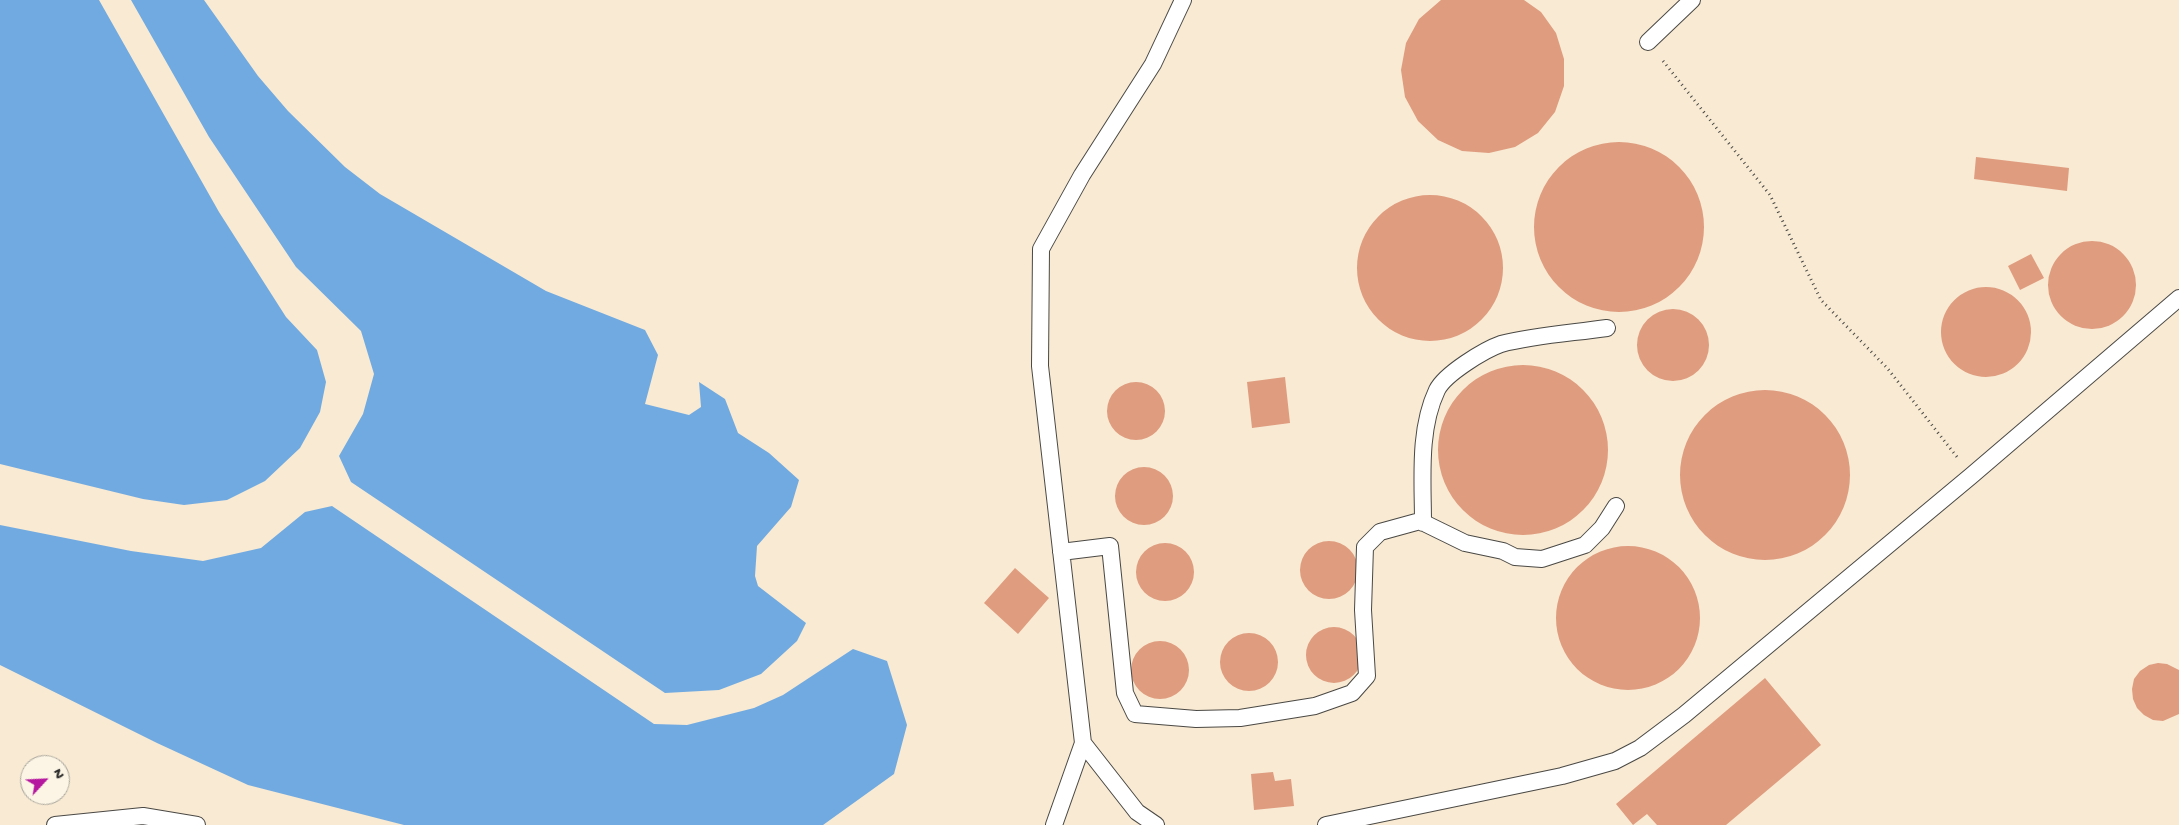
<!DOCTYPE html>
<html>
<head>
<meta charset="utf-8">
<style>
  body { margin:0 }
  #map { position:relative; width:2179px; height:825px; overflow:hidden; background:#f8ead3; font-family:"Gochi Hand",sans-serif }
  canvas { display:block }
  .north { position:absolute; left:20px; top:755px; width:50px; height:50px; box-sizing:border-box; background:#fcf5e5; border:1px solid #a8a49b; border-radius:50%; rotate:65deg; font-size:14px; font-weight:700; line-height:20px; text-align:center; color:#2b2b2b }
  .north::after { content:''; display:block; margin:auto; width:18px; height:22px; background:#b5179e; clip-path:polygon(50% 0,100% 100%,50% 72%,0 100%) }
</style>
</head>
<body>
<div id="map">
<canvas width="2179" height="825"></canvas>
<div class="north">N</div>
</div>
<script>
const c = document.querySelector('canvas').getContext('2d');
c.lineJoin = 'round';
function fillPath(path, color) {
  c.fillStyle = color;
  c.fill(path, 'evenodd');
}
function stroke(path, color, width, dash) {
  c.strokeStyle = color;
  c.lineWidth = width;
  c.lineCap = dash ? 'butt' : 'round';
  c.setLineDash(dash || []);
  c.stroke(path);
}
fillPath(new Path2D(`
  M0,0H99L219,212L286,317L317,350L326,382L320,412L300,448L265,481L227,500L184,505L143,499L0,464Z
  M131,0H204L258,76L288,111L345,167L380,194L546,291L645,330L658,355L645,404L689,415L701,407L699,382L725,399L738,433L769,453L799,480L791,507L757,546L755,576L758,586L806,623L797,641L761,674L719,690L665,693L351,482L339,456L363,414L374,374L361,331L296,267L209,137Z
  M332,506L654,724L687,725L754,708L783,695L853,649L887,661L907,725L894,774L823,825H404L248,785L157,743L0,665V525L131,551L203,561L261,548L305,512Z`), '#71aae1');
fillPath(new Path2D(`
  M1524,0L1541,12L1556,33L1564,59V86L1555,112L1538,133L1515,147L1489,153L1462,151L1438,140L1418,121L1405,97L1401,70L1406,43L1419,19L1441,0Z
  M1534 227a85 85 0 1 1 170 0a85 85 0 1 1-170 0Z
  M1976,157L2069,168L2067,191L1974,179Z
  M1357 268a73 73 0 1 1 146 0a73 73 0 1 1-146 0Z
  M2048 285a44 44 0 1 1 88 0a44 44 0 1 1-88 0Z
  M2031,254L2044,278L2020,290L2008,266Z
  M1941 332a45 45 0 1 1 90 0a45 45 0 1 1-90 0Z
  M1637 345a36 36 0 1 1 72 0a36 36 0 1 1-72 0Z
  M1438 450a85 85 0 1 1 170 0a85 85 0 1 1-170 0Z
  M1285,377L1290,423L1252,428L1247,382Z
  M1107 411a29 29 0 1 1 58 0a29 29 0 1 1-58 0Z
  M1680 475a85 85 0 1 1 170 0a85 85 0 1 1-170 0Z
  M1115 496a29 29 0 1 1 58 0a29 29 0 1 1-58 0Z
  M1300 570a29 29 0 1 1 58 0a29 29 0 1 1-58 0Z
  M1136 572a29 29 0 1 1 58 0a29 29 0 1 1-58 0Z
  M1556 618a72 72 0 1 1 144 0a72 72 0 1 1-144 0Z
  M1015,568L1049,598L1018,634L984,603Z
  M1306 655a28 28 0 1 1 56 0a28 28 0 1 1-56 0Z
  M1220 662a29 29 0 1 1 58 0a29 29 0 1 1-58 0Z
  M1131 670a29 29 0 1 1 58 0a29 29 0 1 1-58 0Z
  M2158,663L2167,664L2179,670V714L2163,721L2153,720L2144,715L2137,708L2133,699L2132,689L2134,679L2140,671L2149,665Z
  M1765,678L1821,745L1726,825H1657L1647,814L1633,825L1616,804Z
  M1273,772L1275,781L1291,779L1294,806L1254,810L1251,774Z`), '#df9c7f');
const service = new Path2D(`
  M1648,42L1692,0
  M1423,523C1423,480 1418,430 1437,390C1445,374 1484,350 1501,344C1535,335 1573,333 1607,328
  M1061,552L1110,546L1125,693L1135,714L1196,719L1240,718L1315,706L1352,693L1367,676L1363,610L1365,547L1380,532L1420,521L1465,543L1503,551L1515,557L1542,559L1585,545L1602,528L1616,506
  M1083,743L1137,812L1156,825
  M55,825L143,816L197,825
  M1054,825L1083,743L1040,366L1041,249L1082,175L1153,64L1183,0
  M1326,825L1562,776L1615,761L1640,748L1684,715L1971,476L2179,298`);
stroke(service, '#4a4844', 18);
stroke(new Path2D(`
  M1663,61L1770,195L1821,300L1888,369L1957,457`), '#4a4844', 3, [1, 4]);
stroke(service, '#fff', 16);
</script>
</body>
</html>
